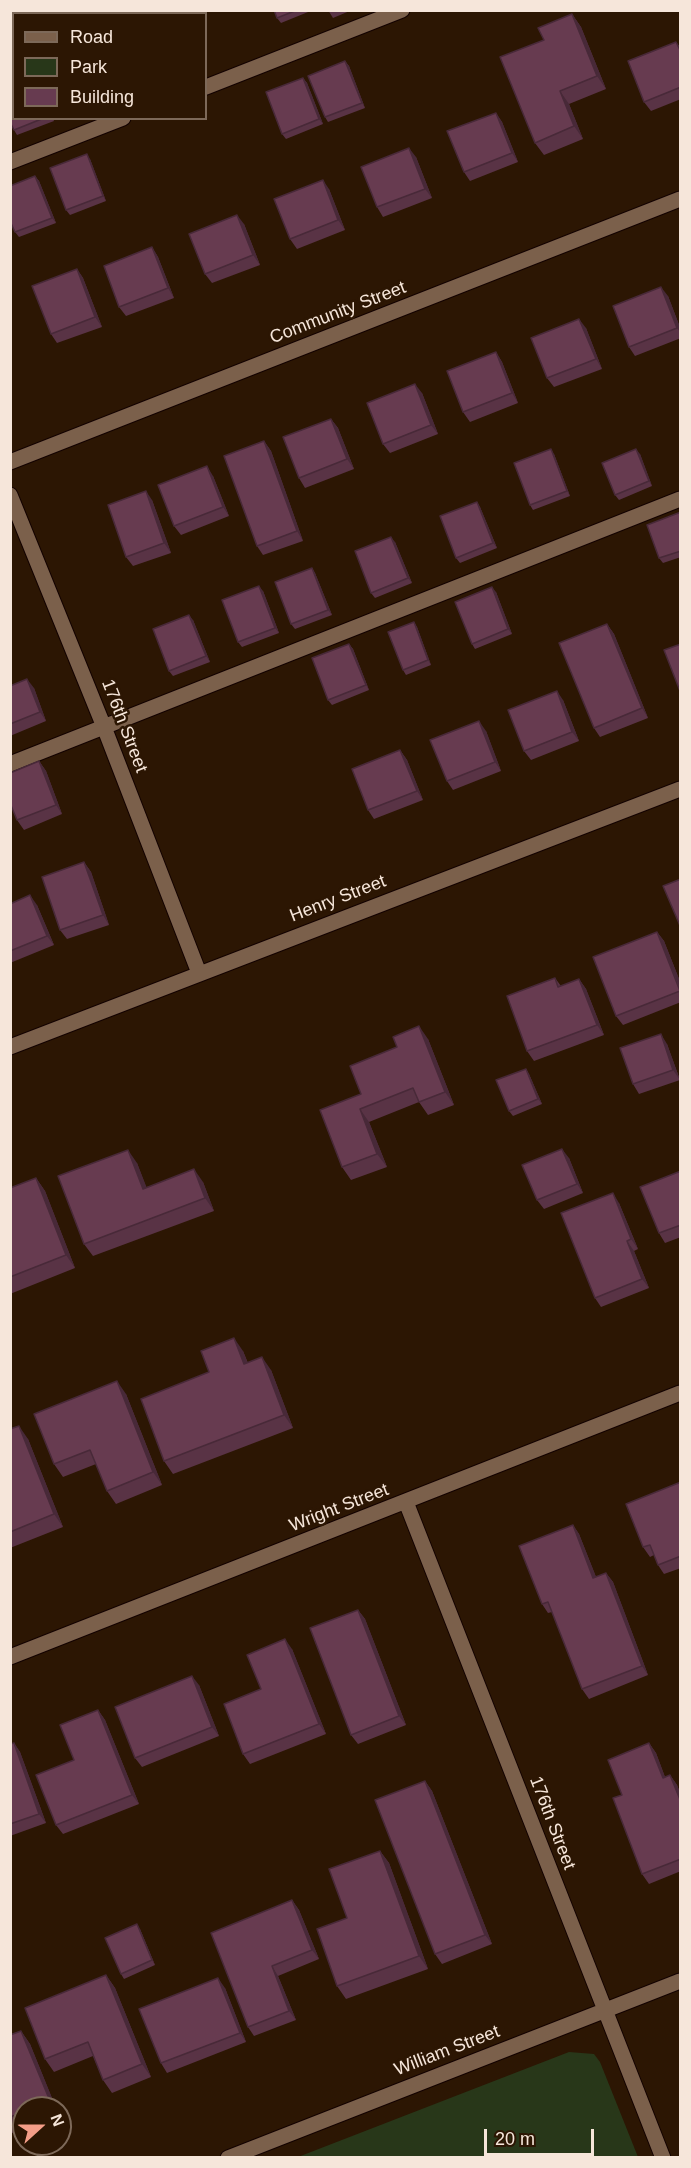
<!DOCTYPE html>
<html>
<head>
<meta charset="utf-8">
<style>
  body { margin:0 }
  #map { position:relative; width:691px; height:2168px; overflow:hidden; background:#2c1603; font-family:Helvetica,sans-serif }
  canvas { display:block }
  .frame { position:absolute; inset:0; border:12px solid #f6e6da; pointer-events:none }
  .legend { position:absolute; left:12px; top:12px; width:195px; height:108px; box-sizing:border-box; background:#2c1603; border:2px solid #7d6959; margin:0; padding:8px 10px; list-style:none; font-size:18px; color:#f6e6da }
  .legend li { display:flex; align-items:center; gap:12px; height:30px }
  .legend b { width:30px; border:2px solid #7d6959 }
  .north { position:absolute; left:12px; top:2096px; width:60px; height:60px; box-sizing:border-box; background:#2c1603; border:2px solid #7d6959; border-radius:50%; rotate:69deg; font-size:16px; font-weight:700; line-height:24px; text-align:center; color:#f6e6da }
  .north::after { content:''; display:block; margin:auto; width:21px; height:27px; background:#f49e88; clip-path:polygon(50% 0,100% 100%,50% 72%,0 100%) }
  .scale { position:absolute; left:484px; top:2129px; width:110px; height:27px; box-sizing:border-box; border:3px solid #f6e6da; border-top:0; padding-left:8px; font-size:18px; line-height:21px; white-space:nowrap; color:#f6e6da; -webkit-text-stroke:4px #2c1603; paint-order:stroke }
</style>
</head>
<body>
<div id="map">
<canvas width="691" height="2168"></canvas>
<div class="frame"></div>
<ul class="legend">
<li><b style="height:8px;background:#7b604b"></b>Road</li>
<li><b style="height:16px;background:#283719"></b>Park</li>
<li><b style="height:16px;background:#673b50"></b>Building</li>
</ul>
<div class="north">N</div>
<div class="scale">20 m</div>
</div>
<script>
const c = document.querySelector('canvas').getContext('2d');
c.lineJoin = 'round';
function fillPath(path, color) {
  c.fillStyle = color;
  c.fill(path, 'evenodd');
}
function stroke(path, color, width, dash) {
  c.strokeStyle = color;
  c.lineWidth = width;
  c.lineCap = dash ? 'butt' : 'round';
  c.setLineDash(dash || []);
  c.stroke(path);
}
function label(font, color, halo, rows, align = 'center') {
  c.font = font + ' Helvetica,sans-serif';
  c.lineWidth = 5;
  c.setLineDash([]);
  c.textBaseline = 'middle';
  c.strokeStyle = halo;
  c.fillStyle = color;
  for (const [text, x, y, turn = 0] of rows) {
    c.save();
    c.translate(x, y);
    c.rotate((+turn || 0) * Math.PI / 180);
    c.textAlign = isNaN(turn) ? turn : align;
    if (halo) c.strokeText(text, 0, 0);
    c.fillText(text, 0, 0);
    c.restore();
  }
}
fillPath(new Path2D(`
  M569,2052L594,2054L600,2062L638,2157H298Z`), '#283719');
const minor = new Path2D(`
  M206,87L402,10
  M10,162L123,118
  M10,462L680,199
  M10,495L104,727L199,973
  M10,764L680,499
  M10,1047L680,789
  M406,1502L663,2158
  M10,1657L680,1393
  M228,2158L680,1981`);
stroke(minor, '#130200', 17);
stroke(minor, '#7b604b', 15);
fillPath(new Path2D(`
  M10,10H45L38,14H14V24L10,25Z
  M274,10H313L281,23L277,18Z
  M328,10H352L333,18Z
  M572,14L581,27L606,89L569,104L583,139L544,155L535,143L544,40Z
  M676,42L681,48V99L651,111L644,102Z
  M345,61L349,66L365,108L328,122L325,117Z
  M303,78L307,83L323,124L286,139L282,134Z
  M496,113L502,122L518,162L470,181L464,172Z
  M14,118H53L54,121L17,135L14,130Z
  M416,157L432,198L383,217L377,207Z
  M90,159L106,201L70,215L66,210Z
  M35,176L39,181L56,223L19,237L15,232Z
  M329,189L345,230L297,249L290,239Z
  M244,224L260,265L212,283L205,274Z
  M152,247L158,257L174,298L126,316L119,307Z
  M77,269L83,278L102,327L57,343L51,334Z
  M668,296L681,330V338L635,356L629,347Z
  M586,328L602,369L554,387L547,378Z
  M496,352L502,362L518,403L470,422L463,412Z
  M422,393L438,434L390,453L383,444Z
  M331,419L338,428L354,469L305,488L299,478Z
  M264,441L271,451L303,541L263,555L257,546Z
  M554,454L570,496L533,510L530,505Z
  M640,454L652,486L619,500L615,495Z
  M213,476L229,516L181,535L174,526Z
  M152,500L171,553L133,566L126,557Z
  M477,502L480,507L497,548L460,563L456,558Z
  M681,512V557L663,563L659,558Z
  M395,542L412,583L375,598L371,593Z
  M312,568L315,573L332,615L295,629L291,624Z
  M263,591L279,633L242,647L238,642Z
  M496,592L512,634L475,649L472,644Z
  M193,620L210,662L173,676L169,671Z
  M414,622L417,627L431,665L406,675L403,670Z
  M607,624L614,634L648,718L600,737L594,728Z
  M349,644L353,649L369,690L332,705L328,700Z
  M10,686L34,688L46,721L10,736Z
  M563,700L579,741L531,760L524,751Z
  M486,731L501,771L453,790L447,781Z
  M400,750L407,760L423,800L374,819L368,810Z
  M39,761L46,771L62,814L24,830L17,820Z
  M84,862L91,872L109,925L67,939L60,930Z
  M10,904L37,905L54,945L10,963Z
  M657,932L664,941L681,984V1002L623,1025L616,1016Z
  M555,978L561,986L579,979L586,989L604,1035L534,1061L527,1051Z
  M428,1039L454,1105L428,1115L419,1102L369,1122L387,1167L351,1180L342,1167L361,1094Z
  M667,1044L680,1080L639,1094L633,1084Z
  M526,1069L529,1074L542,1104L513,1116L509,1111Z
  M569,1158L583,1193L544,1209L537,1200Z
  M137,1163L146,1187L203,1182L214,1211L93,1256L84,1244Z
  M681,1171V1237L665,1243L659,1233Z
  M36,1178L45,1191L75,1268L10,1294V1188Z
  M619,1203L638,1249L634,1251L649,1288L601,1307L595,1298Z
  M243,1351L248,1363L271,1370L293,1428L173,1474L164,1461L209,1372Z
  M126,1394L162,1485L116,1504L107,1491L96,1464L63,1477L54,1464Z
  M10,1429L28,1439L63,1527L10,1548Z
  M681,1482V1568L664,1574L658,1565L654,1555L650,1557L643,1547Z
  M573,1525L579,1534L596,1577L606,1573L613,1582L648,1675L589,1699L582,1689L552,1612L548,1613L542,1604Z
  M358,1610L365,1619L406,1725L358,1744L351,1735Z
  M292,1649L326,1734L250,1764L243,1754L261,1689Z
  M199,1685L219,1736L142,1767L135,1758Z
  M98,1710L105,1720L139,1804L63,1834L56,1825L74,1760Z
  M14,1743L20,1752L46,1823L10,1836V1744Z
  M649,1743L656,1753L665,1777L670,1775L677,1785L681,1795V1871L649,1884L642,1874L622,1795Z
  M425,1781L432,1791L492,1944L442,1964L435,1954Z
  M380,1851L389,1863L428,1969L346,1999L337,1986L347,1918Z
  M292,1900L299,1910L319,1959L278,1976L296,2020L254,2036L248,2027Z
  M140,1929L155,1965L124,1979L121,1974Z
  M106,1975L115,1988L151,2077L112,2093L103,2080L93,2056L54,2072L45,2059Z
  M225,1988L246,2042L167,2073L161,2063Z
  M21,2031L30,2044L56,2108H24V2128L10,2134V2035Z`), '#593345');
fillPath(new Path2D(`
  M572,14L581,27L606,89L597,76Z
  M345,61L349,66L365,108L362,103Z
  M303,78L307,83L323,124L319,119Z
  M560,91L569,104L583,139L574,126Z
  M496,113L502,122L518,162L512,153Z
  M409,148L416,157L432,198L425,189Z
  M87,154L90,159L106,201L103,196Z
  M35,176L39,181L56,223L52,218Z
  M323,180L329,189L345,230L338,220Z
  M237,215L244,224L260,265L253,255Z
  M152,247L158,257L174,298L168,288Z
  M77,269L83,278L102,327L95,317Z
  M661,287L668,296L681,330V333L677,328Z
  M579,319L586,328L602,369L596,359Z
  M496,352L502,362L518,403L512,393Z
  M415,384L422,393L438,434L431,425Z
  M331,419L338,428L354,469L347,459Z
  M264,441L271,451L303,541L297,531Z
  M551,449L554,454L570,496L567,491Z
  M636,449L640,454L652,486L649,481Z
  M207,466L213,476L229,516L223,507Z
  M146,491L152,500L171,553L164,543Z
  M477,502L480,507L497,548L493,543Z
  M391,537L395,542L412,583L408,578Z
  M312,568L315,573L332,615L328,610Z
  M259,586L263,591L279,633L275,628Z
  M492,587L496,592L512,634L508,629Z
  M189,615L193,620L210,662L206,656Z
  M414,622L417,627L431,665L428,660Z
  M607,624L614,634L648,718L642,708Z
  M349,644L353,649L369,690L366,685Z
  M27,679L34,688L46,721L40,712Z
  M557,691L563,700L579,741L572,732Z
  M479,721L486,731L501,771L495,762Z
  M400,750L407,760L423,800L417,791Z
  M39,761L46,771L62,814L56,805Z
  M84,862L91,872L109,925L103,915Z
  M30,895L37,905L54,945L47,936Z
  M657,932L664,941L681,984V991Z
  M579,979L586,989L604,1035L597,1025Z
  M419,1026L428,1039L454,1105L445,1092Z
  M661,1034L667,1044L680,1080L673,1070Z
  M526,1069L529,1074L542,1104L538,1099Z
  M360,1109L369,1122L387,1167L377,1154Z
  M562,1149L569,1158L583,1193L577,1184Z
  M128,1150L137,1163L152,1201L143,1189Z
  M194,1169L203,1182L214,1211L205,1198Z
  M36,1178L45,1191L75,1268L66,1255Z
  M613,1193L619,1203L638,1249L631,1239Z
  M627,1241L634,1251L649,1288L642,1279Z
  M234,1338L243,1351L253,1377L244,1364Z
  M262,1357L271,1370L293,1428L284,1415Z
  M117,1381L126,1394L162,1485L153,1472Z
  M19,1426L28,1439L63,1527L54,1514Z
  M573,1525L579,1534L600,1587L593,1578Z
  M606,1573L613,1582L648,1675L642,1666Z
  M358,1610L365,1619L406,1725L399,1716Z
  M285,1639L292,1649L326,1734L319,1724Z
  M192,1676L199,1685L219,1736L212,1727Z
  M98,1710L105,1720L139,1804L132,1795Z
  M14,1743L20,1752L46,1823L39,1814Z
  M649,1743L656,1753L669,1788L663,1778Z
  M670,1775L677,1785L681,1795V1802Z
  M425,1781L432,1791L492,1944L485,1935Z
  M380,1851L389,1863L428,1969L419,1956Z
  M292,1900L299,1910L319,1959L312,1950Z
  M137,1924L140,1929L155,1965L152,1960Z
  M272,1966L278,1976L296,2020L289,2011Z
  M106,1975L115,1988L151,2077L142,2064Z
  M218,1978L225,1988L246,2042L240,2033Z
  M21,2031L30,2044L56,2108H55L50,2101Z`), '#482938');
const building = new Path2D(`
  M274,10H297L277,18Z
  M572,14L597,76L560,91L574,126L535,143L500,57L544,40L538,28Z
  M676,42L681,52V87L644,102L628,61Z
  M345,61L362,103L325,117L308,76Z
  M303,78L319,119L282,134L266,92Z
  M14,82V118H44L14,130L10,122V84Z
  M496,113L512,153L464,172L447,131Z
  M409,148L425,189L377,207L361,167Z
  M87,154L103,196L66,210L50,168Z
  M35,176L52,218L15,232L10,221V186Z
  M323,180L338,220L290,239L274,199Z
  M237,215L253,255L205,274L189,234Z
  M152,247L168,288L119,307L104,266Z
  M77,269L95,317L51,334L32,286Z
  M661,287L677,328L629,347L613,306Z
  M579,319L596,359L547,378L531,338Z
  M496,352L512,393L463,412L447,371Z
  M415,384L431,425L383,444L367,403Z
  M331,419L347,459L299,478L283,437Z
  M264,441L297,531L257,546L224,456Z
  M551,449L567,491L530,505L514,463Z
  M636,449L649,481L615,495L602,463Z
  M207,466L223,507L174,526L158,485Z
  M146,491L164,543L126,557L108,505Z
  M477,502L493,543L456,558L440,516Z
  M681,512V551L659,558L647,525Z
  M391,537L408,578L371,593L355,551Z
  M312,568L328,610L291,624L275,582Z
  M259,586L275,628L238,642L222,600Z
  M492,587L508,629L472,644L455,602Z
  M189,615L206,656L169,671L153,629Z
  M414,622L428,660L403,670L388,632Z
  M607,624L642,708L594,728L559,643Z
  M349,644L366,685L328,700L312,658Z
  M681,644V691H680L664,650Z
  M27,679L40,712L10,724V686Z
  M557,691L572,732L524,751L508,710Z
  M479,721L495,762L447,781L430,740Z
  M400,750L417,791L368,810L352,769Z
  M39,761L56,805L17,820L10,803V773Z
  M84,862L103,915L60,930L42,877Z
  M681,879V928L663,886Z
  M30,895L47,936L10,951V904Z
  M657,932L680,991L616,1016L593,957Z
  M555,978L558,987L579,979L597,1025L527,1051L507,996Z
  M419,1026L445,1092L419,1102L413,1088L360,1109L377,1154L342,1167L320,1110L361,1094L350,1066L397,1047L393,1037Z
  M661,1034L673,1070L633,1084L620,1048Z
  M526,1069L538,1099L509,1111L496,1080Z
  M562,1149L577,1184L537,1200L522,1165Z
  M128,1150L143,1189L194,1169L205,1198L84,1244L58,1176Z
  M681,1171V1225L659,1233L640,1187Z
  M36,1178L66,1255L10,1277V1188Z
  M613,1193L631,1239L627,1241L642,1279L595,1298L561,1213Z
  M234,1338L244,1364L262,1357L284,1415L164,1461L141,1399L209,1372L201,1351Z
  M117,1381L153,1472L107,1491L90,1450L54,1464L34,1414Z
  M19,1426L54,1514L10,1532V1429Z
  M681,1482V1556L658,1565L650,1545L643,1547L626,1504Z
  M573,1525L593,1578L606,1573L642,1666L582,1689L548,1602L542,1604L519,1546Z
  M358,1610L399,1716L351,1735L310,1628Z
  M285,1639L319,1724L243,1754L224,1704L261,1689L247,1655Z
  M192,1676L212,1727L135,1758L115,1707Z
  M98,1710L132,1795L56,1825L36,1775L74,1760L60,1725Z
  M14,1743L39,1814L10,1824V1744Z
  M649,1743L663,1778L670,1775L681,1802V1859L642,1874L613,1798L622,1795L608,1760Z
  M425,1781L485,1935L435,1954L375,1800Z
  M380,1851L419,1956L337,1986L317,1929L347,1918L329,1869Z
  M292,1900L312,1950L272,1966L289,2011L248,2027L211,1933Z
  M137,1924L152,1960L121,1974L105,1938Z
  M106,1975L142,2064L103,2080L88,2042L45,2059L25,2008Z
  M218,1978L240,2033L161,2063L139,2009Z
  M21,2031L50,2101L33,2108H24V2112L10,2117V2035Z`);
fillPath(building, '#673b50');
stroke(building, '#482938', 1.5);
label('18px', '#f6e6da', '#2c1603', [
  ["Community Street",338,313,-21],
  ["176th Street",124,726,69],
  ["Henry Street",338,899,-21],
  ["Wright Street",339,1508,-21],
  ["176th Street",552,1823,69],
  ["William Street",447,2051,-21]
]);
</script>
</body>
</html>
